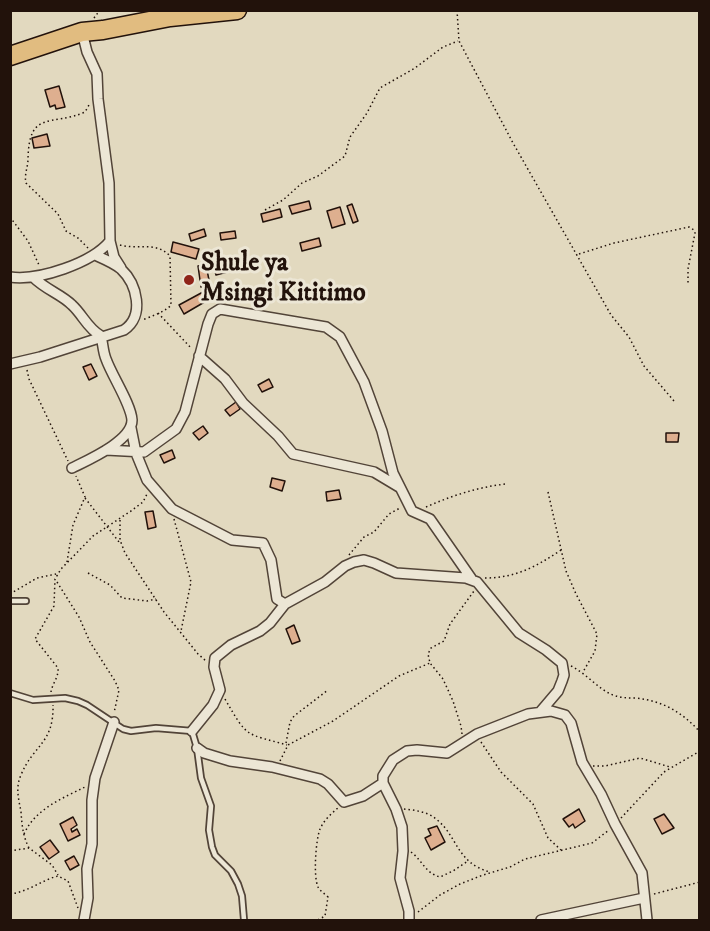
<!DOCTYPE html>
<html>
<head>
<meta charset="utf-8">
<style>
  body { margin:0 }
  #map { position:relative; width:710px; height:931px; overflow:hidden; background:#e2d9bf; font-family:"IM FELL DW Pica",serif }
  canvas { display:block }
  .frame { position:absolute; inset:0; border:12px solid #22120b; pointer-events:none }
</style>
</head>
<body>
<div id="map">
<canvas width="710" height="931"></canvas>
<div class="frame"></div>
</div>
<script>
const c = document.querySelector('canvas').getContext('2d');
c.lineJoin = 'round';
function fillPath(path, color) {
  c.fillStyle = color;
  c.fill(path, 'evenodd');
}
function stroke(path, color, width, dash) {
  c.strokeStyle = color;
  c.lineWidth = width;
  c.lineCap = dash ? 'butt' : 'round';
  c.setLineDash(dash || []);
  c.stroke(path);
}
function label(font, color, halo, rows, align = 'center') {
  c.font = font + ' "IM FELL DW Pica",serif';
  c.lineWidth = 6;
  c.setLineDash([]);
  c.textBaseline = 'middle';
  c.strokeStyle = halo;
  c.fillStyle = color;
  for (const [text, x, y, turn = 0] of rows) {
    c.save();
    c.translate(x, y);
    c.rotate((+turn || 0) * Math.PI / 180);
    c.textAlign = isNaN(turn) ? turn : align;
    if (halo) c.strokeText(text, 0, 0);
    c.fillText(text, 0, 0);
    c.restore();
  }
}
const building = new Path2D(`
  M59,86L65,107L56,109L55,105L50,107L45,90Z
  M47,134L50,146L34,148L32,138Z
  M309,201L311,209L292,214L289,206Z
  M352,204L358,221L353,223L347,206Z
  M340,207L345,224L332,228L327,211Z
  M280,209L282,217L263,222L261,214Z
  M204,229L206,236L191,241L189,234Z
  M235,231L236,238L221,240L220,233Z
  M319,238L321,246L302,251L300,243Z
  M173,242L199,249L196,259L171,252Z
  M232,258L235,270L216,275L213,263Z
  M206,265L210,285L201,287L198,266Z
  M203,292L208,300L184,314L179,305Z
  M91,364L97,376L89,380L83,367Z
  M269,379L273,387L262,392L258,385Z
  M236,402L240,409L230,416L225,410Z
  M203,426L208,433L199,440L193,433Z
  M666,433H679L678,442H666Z
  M172,450L175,458L164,463L160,455Z
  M272,478L285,481L282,491L270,487Z
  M339,490L341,499L327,501L326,492Z
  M153,511L156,527L148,529L145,512Z
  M294,625L300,641L292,644L286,629Z
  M579,809L585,821L575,828L573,824L569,827L563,819Z
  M664,814L674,828L662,834L654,819Z
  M73,817L77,825L71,829L72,832L77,829L80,835L68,841L60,824Z
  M437,826L445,842L431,850L425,838L431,835L428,829Z
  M50,840L59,852L49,859L40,847Z
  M74,856L79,865L70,870L65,861Z`);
fillPath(building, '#deaf8f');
stroke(building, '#22120b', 1.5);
const lane = new Path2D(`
  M10,601H26
  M10,693L33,700L65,698L78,701L87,705L123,729L131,731L156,728L192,731L197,748L201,778L211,806L209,830L212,847L215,855L231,871L238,884L242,896L244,920`);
const street = new Path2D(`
  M110,241L114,257L121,268
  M10,277C39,281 92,263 110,241L109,183L98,99L97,74L87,52L82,32
  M33,277C46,290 61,294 72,305C83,315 87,328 101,336C103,344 103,352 106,359C112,376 131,404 132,420C132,441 88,460 72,468
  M199,356L225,379L243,403L278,436L293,454L374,472L399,487
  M10,364L40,357L124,330C145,316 137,284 121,269C114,263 104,259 95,255
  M131,428L136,453L147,480L172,509L232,540L263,543L271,560L277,599L285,604
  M106,450L144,452L176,429L185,412L208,324L212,314L220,309L326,327L340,337L364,382L382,431L393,473L412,511L430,519L471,578
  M192,731L213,705L220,690L214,667L215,658L231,645L260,631L270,623L285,604L325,582L345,566L354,562L364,560L374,563L396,573L466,578L477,582L519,633L546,650L562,663L564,675L562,681L558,691L541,711
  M197,748L204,753L230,761L272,767L320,779L328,784L344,802L363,796L383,783
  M84,920L88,898L87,869L92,844V800L95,778L114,722
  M409,920V911L400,878L403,851L402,827L396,809L383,783V776L393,760L407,751L417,750L447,753L477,734L528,714L551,711L565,715L571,723L582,762L601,794L615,824L642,873L647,920
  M541,920L644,898`);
const highway = new Path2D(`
  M10,56L82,32L103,30L170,17L237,10`);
stroke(lane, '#524438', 8);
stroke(street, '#524438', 12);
stroke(highway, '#22120b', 21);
stroke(new Path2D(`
  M457,10L459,41L513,143L611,315L629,337L644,366L674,401
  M94,18L100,10
  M265,210L283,200L302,183L318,176L345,156L350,137L367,113L380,88L415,68L443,47L458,41
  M10,217L28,241L39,265
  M120,245C137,250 156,241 170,256L171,305C167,311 150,317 142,320
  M88,248L78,238L66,231L58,214L26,183C24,175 28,167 28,159C29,109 51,127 85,112L89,105
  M579,254L614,243L689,227L694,230L695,233L688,269V285
  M158,313L192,349
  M27,370L29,379L68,461
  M548,492L566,571L576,594L597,634L595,651L583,672
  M85,498L119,542
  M426,507C451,496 478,487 506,484
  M174,519L191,582L181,631
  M120,520V540L125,553L164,612L198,654L206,661
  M349,555L364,537L374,532L389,514L400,508
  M67,562L73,525L85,497L76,476
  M88,573L110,585L122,598L147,601L156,599
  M485,578C515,578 536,567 561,550
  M57,582L79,617L90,642L115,681L119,690L114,713
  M10,594L37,578L56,574
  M571,666C587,674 598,689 613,695C621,698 628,698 636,698C663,701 682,712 700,732
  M51,692C52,684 59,677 58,668L35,639L54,606L55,579L61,569L93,536L131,511L143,502L147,494
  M225,699C248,739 245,733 287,745
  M462,734L461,726L453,701L443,679L430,663L428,654L431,648L444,641L450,624L474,591
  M481,742L501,772L533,804L548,838L561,850
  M286,743L290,722L294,716L328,690
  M280,761L288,745L333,721L399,676L430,663
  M593,766H605L640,758L670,767
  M404,809C415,810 428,812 436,819C458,836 456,863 490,872
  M621,818L664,772L700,751
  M24,834C35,809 63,798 85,787
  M29,848C23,836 22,826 21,812C19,800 15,788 21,775C33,745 54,744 53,705
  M10,851L29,848L52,865L58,875
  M411,852C423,861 425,873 440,877L453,871L468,861
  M10,894C28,892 42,880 58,876L68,881L78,908
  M654,894L700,882
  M418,912L440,895L460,884L483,875L510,867L525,859L592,843L609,830
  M318,920L325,916L328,897C324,893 320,891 318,887C313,876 316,839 320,829C324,820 332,813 339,807`), '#22120b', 1.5, [1.5, 3]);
stroke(lane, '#ece6d5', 4.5);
stroke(street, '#ece6d5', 9);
stroke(highway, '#e1bc80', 18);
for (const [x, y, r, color] of [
  [189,280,6,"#8f2418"]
]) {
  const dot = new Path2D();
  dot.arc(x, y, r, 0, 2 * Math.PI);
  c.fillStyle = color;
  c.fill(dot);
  stroke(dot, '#ece6d5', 2);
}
label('bold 26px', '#22120b', '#ece6d5', [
  ["Shule ya",201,265],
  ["Msingi Kititimo",201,295]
], 'left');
</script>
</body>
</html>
